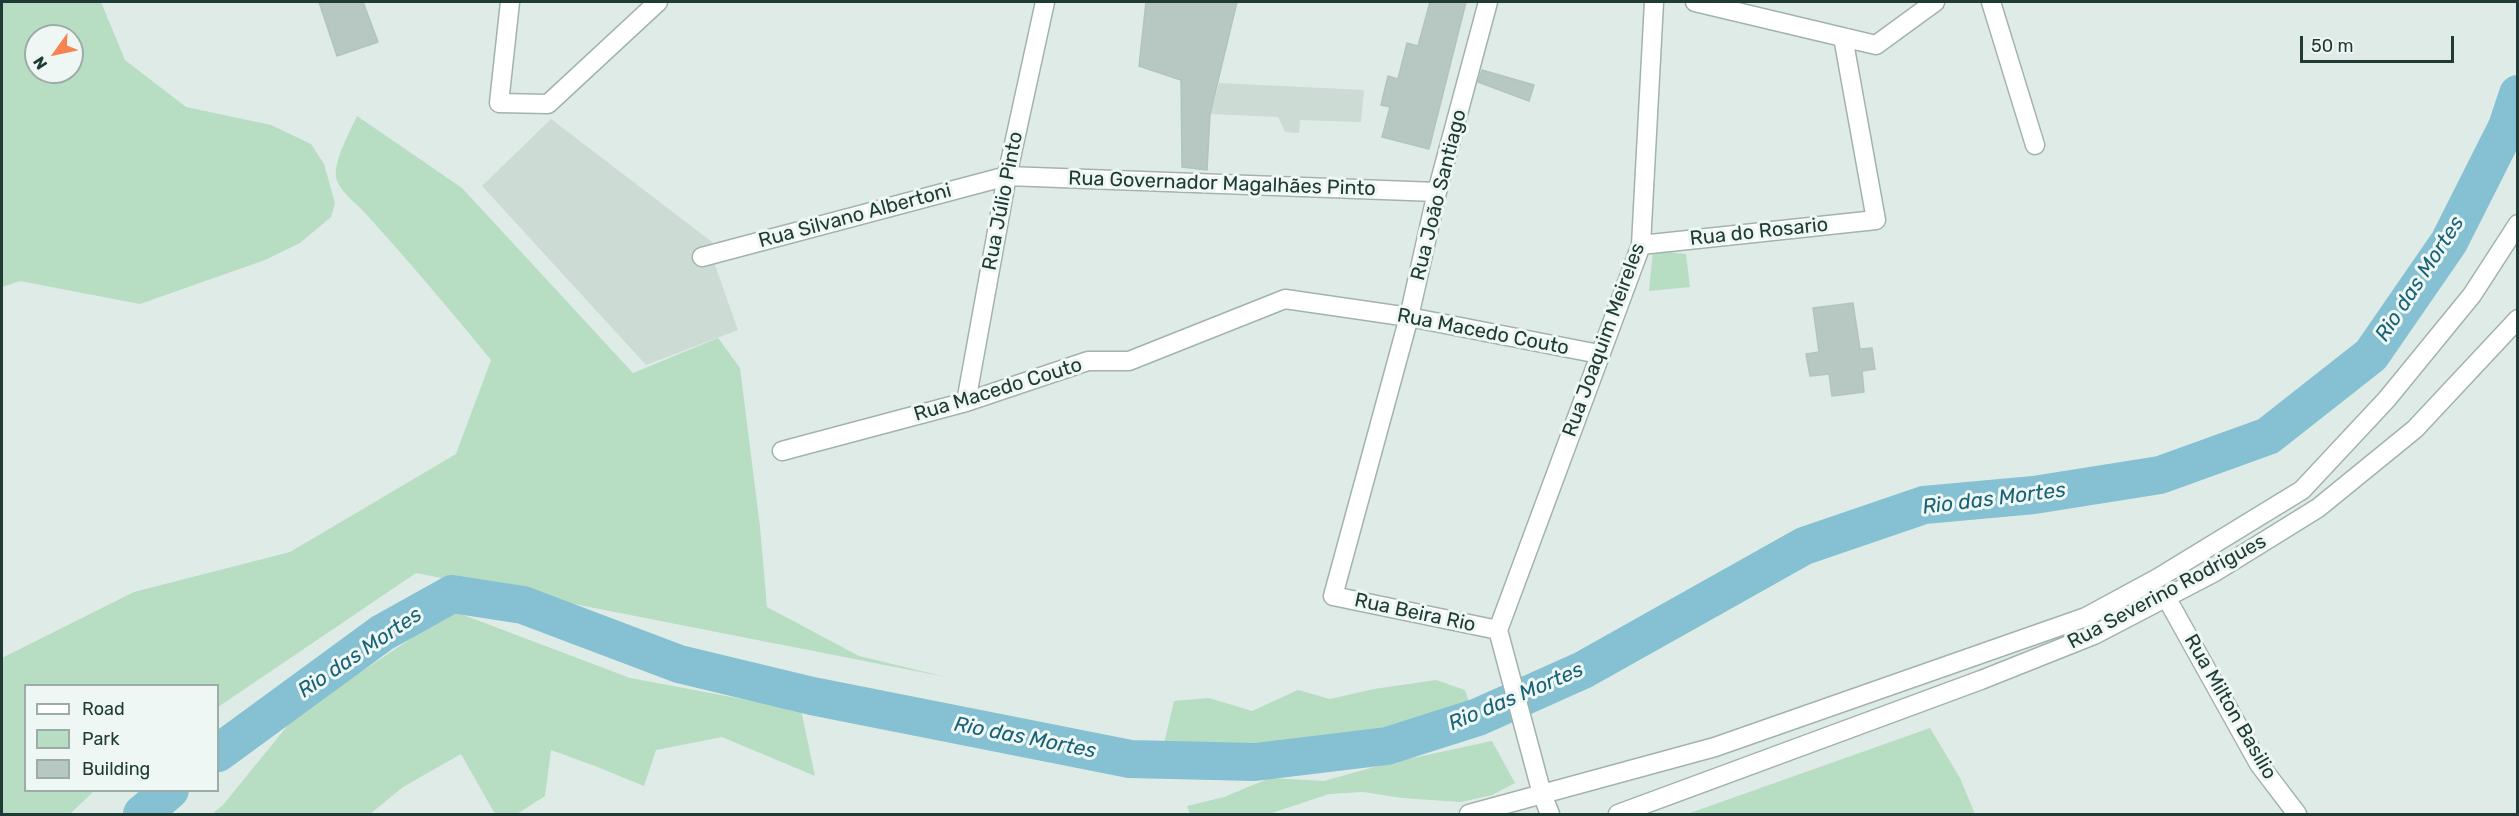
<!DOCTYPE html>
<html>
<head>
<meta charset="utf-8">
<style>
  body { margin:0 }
  #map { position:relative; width:2519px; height:816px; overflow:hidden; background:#dfebe6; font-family:Rubik,sans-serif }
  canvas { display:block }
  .frame { position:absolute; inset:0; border:3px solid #203b35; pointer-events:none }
  .legend { position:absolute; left:24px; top:684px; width:195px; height:108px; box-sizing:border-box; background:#eff7f4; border:2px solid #9caca8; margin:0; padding:8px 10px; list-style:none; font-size:18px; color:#203b35 }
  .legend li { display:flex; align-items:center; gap:12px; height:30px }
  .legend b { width:30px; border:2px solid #9caca8 }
  .north { position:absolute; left:24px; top:24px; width:60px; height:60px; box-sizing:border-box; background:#eff7f4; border:2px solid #9caca8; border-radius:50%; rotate:237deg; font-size:16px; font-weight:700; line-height:24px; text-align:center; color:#203b35 }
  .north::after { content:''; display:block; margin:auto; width:21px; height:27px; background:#f68452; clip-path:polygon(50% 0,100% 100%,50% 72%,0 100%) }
  .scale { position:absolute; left:2300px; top:36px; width:154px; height:27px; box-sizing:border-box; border:3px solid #203b35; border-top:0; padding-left:8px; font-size:18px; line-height:21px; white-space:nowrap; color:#203b35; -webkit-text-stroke:4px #eff7f4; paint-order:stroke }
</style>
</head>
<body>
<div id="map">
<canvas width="2519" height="816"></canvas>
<div class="frame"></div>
<ul class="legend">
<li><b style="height:8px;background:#fff"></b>Road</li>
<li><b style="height:16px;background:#b7ddc3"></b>Park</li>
<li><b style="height:16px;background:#b7c8c2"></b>Building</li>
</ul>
<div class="north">N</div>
<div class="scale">50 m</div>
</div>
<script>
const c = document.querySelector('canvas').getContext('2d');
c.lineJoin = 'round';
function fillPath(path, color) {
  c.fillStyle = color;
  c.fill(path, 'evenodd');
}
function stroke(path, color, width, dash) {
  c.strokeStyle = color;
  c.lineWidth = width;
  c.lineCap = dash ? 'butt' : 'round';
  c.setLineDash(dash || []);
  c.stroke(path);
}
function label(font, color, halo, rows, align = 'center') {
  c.font = font + ' Rubik,sans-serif';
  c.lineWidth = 6;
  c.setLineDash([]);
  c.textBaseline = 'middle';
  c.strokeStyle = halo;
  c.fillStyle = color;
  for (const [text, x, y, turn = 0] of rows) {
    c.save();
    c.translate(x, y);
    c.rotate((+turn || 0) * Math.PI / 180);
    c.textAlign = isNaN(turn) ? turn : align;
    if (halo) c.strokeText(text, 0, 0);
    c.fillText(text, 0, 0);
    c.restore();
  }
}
fillPath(new Path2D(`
  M1219,83L1364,90L1361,122L1300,120L1299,133L1285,132L1278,117L1210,114Z
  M551,119L712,242L716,268L738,330L646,365L482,186Z`), '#cddbd5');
fillPath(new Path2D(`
  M2,2H101L125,60L186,107L271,125L311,144L324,164L335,203L331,217L300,243L265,260L140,304L20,281L2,287ZM36,36H72V72H36Z
  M357,116L462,188L633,373L718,338L740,368L760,527L767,607L859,656L946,677L416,573L218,707V686H26V790L94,791L70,814H2V658L134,592L290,552L456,454L491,360C450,310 408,260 365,213C356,203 338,190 336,177C334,160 350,131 357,116Z
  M1653,251L1686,254L1690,287L1649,291Z
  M453,611L630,678L801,710L815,776L722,737L656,750L644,786L595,766L551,750L545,796L517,814H495L461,754L403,787L370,814H212L223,805L297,714Z
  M1436,680L1465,690L1471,708L1381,734L1219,751L1163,748L1174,701L1209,698L1252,711L1298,690L1330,699L1374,689Z
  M1930,728L1960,778L1975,814H1687Z
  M1492,741L1515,783L1492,795L1461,802L1402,798L1363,792L1329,794L1269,814H1190L1187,806L1224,797L1270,778L1324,781L1385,764Z`), '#b7ddc3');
stroke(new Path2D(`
  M218,753L382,633L452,594L523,605L679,664L812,696L1130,759L1255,762L1387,746L1478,717L1583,670L1804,546L1924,505L2034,495L2160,475L2268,436L2371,355L2449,242L2507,127L2518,94
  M142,814L170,790`), '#85c1d2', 38);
const building = new Path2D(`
  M319,2H363L378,42L337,56Z
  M1146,2H1237L1210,114L1207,170L1182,167L1181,80L1139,66Z
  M1430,2H1466L1429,149L1382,137L1390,107L1381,105L1388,76L1398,79L1407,43L1418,46Z
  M1482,70L1534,85L1529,101L1478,82Z
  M1853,303L1860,349L1872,348L1875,369L1862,371L1864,392L1832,396L1829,374L1810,376L1806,354L1819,352L1813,308Z`);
fillPath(building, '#b7c8c2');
stroke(building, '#b1c4be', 1.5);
const minor = new Path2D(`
  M510,2L499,103L548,104L658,2
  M1488,2L1437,192L1409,317L1333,596L1498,630
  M1695,2L1876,45L1935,2
  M1991,2L2035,145
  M1641,245L1876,220L1843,37
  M702,257L1007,176L1437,192
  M966,402L1007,176L1045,2
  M782,451L966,402L1088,361H1129L1285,299L1409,317L1599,354
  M2166,597L2259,764L2297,814
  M1498,630L1641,245L1654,2
  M1498,630L1542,794L1550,814
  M1469,814L1715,747L2086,617L2158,578L2302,490L2387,399L2472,295L2518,224
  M1618,814L1981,680L2094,635L2213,573L2318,508L2415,429L2518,319`);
stroke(minor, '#a2b3ad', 21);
stroke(minor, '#fff', 18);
label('20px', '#203b35', '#eff7f4', [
  ["Rua Governador Magalhães Pinto",1222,184,2],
  ["Rua João Santiago",1439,195,-76],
  ["Rua Júlio Pinto",1003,201,-79],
  ["Rua Silvano Albertoni",855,216,-15],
  ["Rua do Rosario",1759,232,-6],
  ["Rua Macedo Couto",1483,332,11],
  ["Rua Joaquim Meireles",1604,340,-70],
  ["Rua Macedo Couto",998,390,-17],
  ["Rua Severino Rodrigues",2167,592,-28],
  ["Rua Beira Rio",1415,613,12],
  ["Rua Milton Basilio",2230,707,60]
]);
label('italic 21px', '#186278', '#eff7f4', [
  ["Rio das Mortes",2420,279,-57],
  ["Rio das Mortes",1994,499,-7],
  ["Rio das Mortes",360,653,-34],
  ["Rio das Mortes",1516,697,-23],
  ["Rio das Mortes",1025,738,11]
]);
</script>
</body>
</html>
